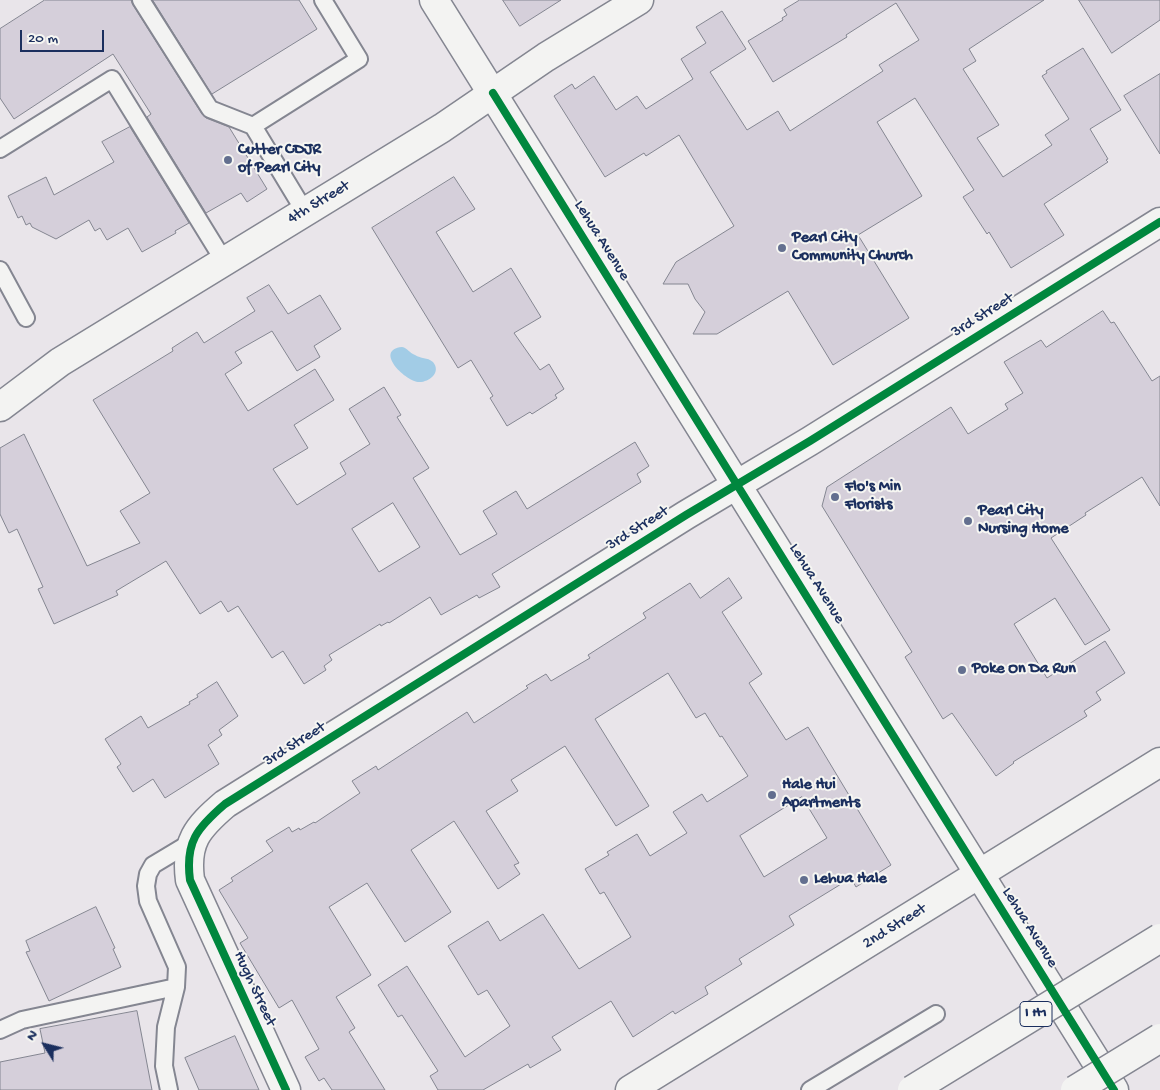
<!DOCTYPE html>
<html>
<head>
<meta charset="utf-8">
<style>
  body { margin:0 }
  #map { position:relative; width:1160px; height:1090px; overflow:hidden; background:#e9e5ea; font-family:"Gochi Hand",sans-serif }
  canvas { display:block }
  .north { position:absolute; left:20px; top:1020px; width:50px; height:50px; -webkit-text-stroke:4px #f6f6f2; paint-order:stroke; rotate:306deg; font-size:14px; font-weight:700; line-height:20px; text-align:center; color:#1b2f5e }
  .north::after { content:''; display:block; margin:auto; width:18px; height:22px; background:#1b2f5e; clip-path:polygon(50% 0,100% 100%,50% 72%,0 100%) }
  .scale { position:absolute; left:20px; top:30px; width:84px; height:22px; box-sizing:border-box; border:2px solid #1b2f5e; border-top:0; padding-left:6px; font-size:15px; line-height:18px; white-space:nowrap; color:#1b2f5e; -webkit-text-stroke:4px #f6f6f2; paint-order:stroke }
</style>
</head>
<body>
<div id="map">
<canvas width="1160" height="1090"></canvas>
<div class="north">N</div>
<div class="scale">20 m</div>
</div>
<script>
const c = document.querySelector('canvas').getContext('2d');
c.lineJoin = 'round';
function fillPath(path, color) {
  c.fillStyle = color;
  c.fill(path, 'evenodd');
}
function stroke(path, color, width, dash) {
  c.strokeStyle = color;
  c.lineWidth = width;
  c.lineCap = dash ? 'butt' : 'round';
  c.setLineDash(dash || []);
  c.stroke(path);
}
function label(font, color, halo, rows, align = 'center') {
  c.font = font + ' "Gochi Hand",sans-serif';
  c.lineWidth = 4;
  c.setLineDash([]);
  c.textBaseline = 'middle';
  c.strokeStyle = halo;
  c.fillStyle = color;
  for (const [text, x, y, turn = 0] of rows) {
    c.save();
    c.translate(x, y);
    c.rotate((+turn || 0) * Math.PI / 180);
    c.textAlign = isNaN(turn) ? turn : align;
    if (halo) c.strokeText(text, 0, 0);
    c.fillText(text, 0, 0);
    c.restore();
  }
}
fillPath(new Path2D(`
  M402,347C408,348 409,353 415,355C421,359 427,357 433,362C442,373 428,383 418,382C404,380 374,350 402,347Z`), '#a2cce6');
const building = new Path2D(`
  M45,0H131L133,5L202,114L206,118L229,127L267,189L247,202L241,193L206,213L147,117L151,114L113,54L14,119L0,98V29Z
  M153,0H299L317,29L212,94Z
  M503,0H561L520,26Z
  M800,0H1044L969,49L976,61L963,69L999,125L977,138L1003,177L1052,145L1045,135L1069,119L1042,76L1047,73L1046,71L1083,48L1121,110L1090,129L1108,159L1106,160L1108,162L1044,204L1064,235L1011,268L989,232L987,234L963,197L974,190L915,98L877,122L922,196L858,235L909,318L833,365L788,291L717,334H693L705,312L695,299L688,284H663L676,262L734,226L679,135L646,156L644,153L605,177L554,96L572,84L575,89L594,76L616,110L637,96L646,109L693,79L681,59L706,43L696,27L722,11L746,49L710,72L747,130L778,111L790,131L883,71L879,65L919,40L896,3L846,35L847,37L773,82L748,41L783,20L782,18L787,15L784,10Z
  M1079,0H1160V20L1112,53Z
  M1160,74V154L1124,96Z
  M130,127L189,223L175,231L176,233L142,252L128,228L107,240L100,228L95,231L89,220L56,239L32,227L30,223L26,225L22,216L18,218L8,196L46,177L54,195L114,162L102,142Z
  M454,177L475,209L436,232L473,292L511,268L541,317L514,333L540,370L549,364L564,389L555,395L557,398L532,414L530,412L507,426L490,398L493,396L471,360L458,368L372,228Z
  M269,285L288,314L320,295L341,329L314,346L320,357L297,371L272,331L235,352L242,363L225,374L248,411L315,369L334,400L294,425L308,448L273,469L297,505L346,474L340,463L370,444L349,409L384,387L401,415L397,417L429,468L413,478L460,555L497,534L483,511L516,491L527,509L635,442L649,466L637,474L641,482L492,574L500,587L479,598L477,595L441,615L430,597L389,623L388,622L381,626L380,624L329,655L332,660L324,666L326,670L304,684L283,651L272,658L238,606L228,612L221,601L200,614L166,561L116,591L118,595L54,624L38,589L43,587L17,529L9,533L0,514V448L24,434L87,566L140,543L120,511L150,493L93,400L173,351L172,348L197,332L204,343L255,311L247,298ZM393,503L420,547L379,572L352,529Z
  M1103,311L1111,323L1114,322L1152,381L1160,376V506L1142,477L1085,513L1086,515L1051,538L1110,630L1085,645L1055,598L1014,624L1047,678L1105,641L1125,673L1096,692L1101,700L1084,711L1087,716L1013,762L1014,763L996,776L952,713L943,719L905,657L912,652L822,506L827,487L951,407L968,434L1008,409L1005,404L1023,393L1004,362L1041,340L1046,347Z
  M729,578L742,598L722,612L762,674L749,683L786,740L808,727L891,865L856,887L851,878L789,916L794,925L739,959L742,964L705,987L708,994L675,1014L673,1011L633,1037L611,1001L552,1037L561,1050L530,1068L528,1064L483,1090H438L430,1076L438,1071L402,1015L398,1017L378,985L407,966L465,1057L510,1026L487,990L478,995L448,946L488,921L500,941L543,914L579,969L631,937L604,892L600,894L585,869L609,855L607,852L637,834L650,856L687,833L673,812L702,794L707,802L748,776L722,736L720,737L705,713L696,718L668,673L595,719L649,806L616,826L565,746L511,780L518,791L486,811L519,863L514,865L520,874L498,889L454,821L411,850L451,912L405,942L367,883L329,907L371,975L336,997L355,1028L349,1032L385,1090H332L324,1078L319,1081L305,1057L319,1049L292,1000L279,1008L240,943L248,938L219,890L233,881L231,878L273,851L266,841L289,827L292,832L299,828L300,830L314,822L315,823L360,793L352,781L376,766L378,770L467,712L474,723L528,688L526,686L546,674L551,681L590,658L588,655L646,618L643,613L690,583L700,598ZM802,797L827,838L764,877L740,836Z
  M217,682L238,716L219,730L222,735L208,745L219,764L165,798L153,779L133,792L117,767L121,764L105,739L141,716L148,728L190,704L189,702L198,697L197,695Z
  M96,907L115,948L113,949L121,967L49,1001L26,952L30,951L26,941Z
  M137,1011L152,1090H0V1062L45,1053L40,1029Z
  M235,1036L259,1090H199L185,1058Z`);
fillPath(building, '#d5cfda');
stroke(building, '#848691', 1);
const lane = new Path2D(`
  M141,0L210,109L253,126
  M0,149L112,79L224,261
  M305,212L253,126L359,59L323,0
  M0,270L26,318
  M0,1030L22,1020L176,987
  M169,1090L164,1066L166,1027L176,987L177,967L148,901L146,886L148,874L153,865L193,841
  M810,1090L936,1014`);
const street = new Path2D(`
  M0,407L60,362L442,128L546,57L639,0
  M286,1090L190,880C185,842 197,828 225,804L686,515L810,441L1160,222
  M630,1090L1160,762`);
const secondary = new Path2D(`
  M434,0L1114,1090`);
stroke(lane, '#848691', 20);
stroke(street, '#848691', 31);
stroke(secondary, '#848691', 31);
stroke(lane, '#f3f3f2', 16);
stroke(street, '#f3f3f2', 28);
stroke(secondary, '#f3f3f2', 28);
const highwayBridge = new Path2D(`
  M912,1090L1160,938
  M1075,1090L1160,1038`);
stroke(highwayBridge, '#848691', 31, []);
stroke(highwayBridge, '#f3f3f2', 28);
stroke(new Path2D(`
  M493,93L1114,1090
  M286,1090L190,880C185,842 197,828 225,804L686,515L810,441L1160,222`), '#00873e', 8);
for (const [x, y, r, color] of [
  [228,160,5,"#636f8f"],
  [782,248,5,"#636f8f"],
  [835,497,5,"#636f8f"],
  [968,521,5,"#636f8f"],
  [962,670,5,"#636f8f"],
  [772,795,5,"#636f8f"],
  [804,880,5,"#636f8f"]
]) {
  const dot = new Path2D();
  dot.arc(x, y, r, 0, 2 * Math.PI);
  c.fillStyle = color;
  c.fill(dot);
  stroke(dot, '#f6f6f2', 2);
}
for (const [x, y, w] of [
  [1036,1014,32]
]) {
  const box = new Path2D();
  box.roundRect(x - w / 2, y - 12.5, w, 25, 4);
  c.fillStyle = '#f6f6f2';
  c.fill(box);
  stroke(box, '#1b2f5e', 1);
}
label('bold 15px', '#1b2f5e', null, [
  ["I H1",1036,1014]
]);
label('bold 16px', '#1b2f5e', '#f6f6f2', [
  ["Cutter CDJR",238,151],
  ["of Pearl City",238,169],
  ["Pearl City",792,239],
  ["Community Church",792,257],
  ["Flo's Min",845,488],
  ["Florists",845,506],
  ["Pearl City",978,512],
  ["Nursing Home",978,530],
  ["Poke On Da Run",972,670],
  ["Hale Hui",782,786],
  ["Apartments",782,804],
  ["Lehua Hale",814,880]
], 'left');
label('16px', '#1b2f5e', '#f6f6f2', [
  ["4th Street",319,203,-31],
  ["Lehua Avenue",601,241,58],
  ["3rd Street",983,316,-32],
  ["3rd Street",638,529,-32],
  ["Lehua Avenue",816,584,58],
  ["3rd Street",295,745,-32],
  ["2nd Street",895,927,-32],
  ["Lehua Avenue",1029,928,58],
  ["Hugh Street",254,989,65]
]);
</script>
</body>
</html>
